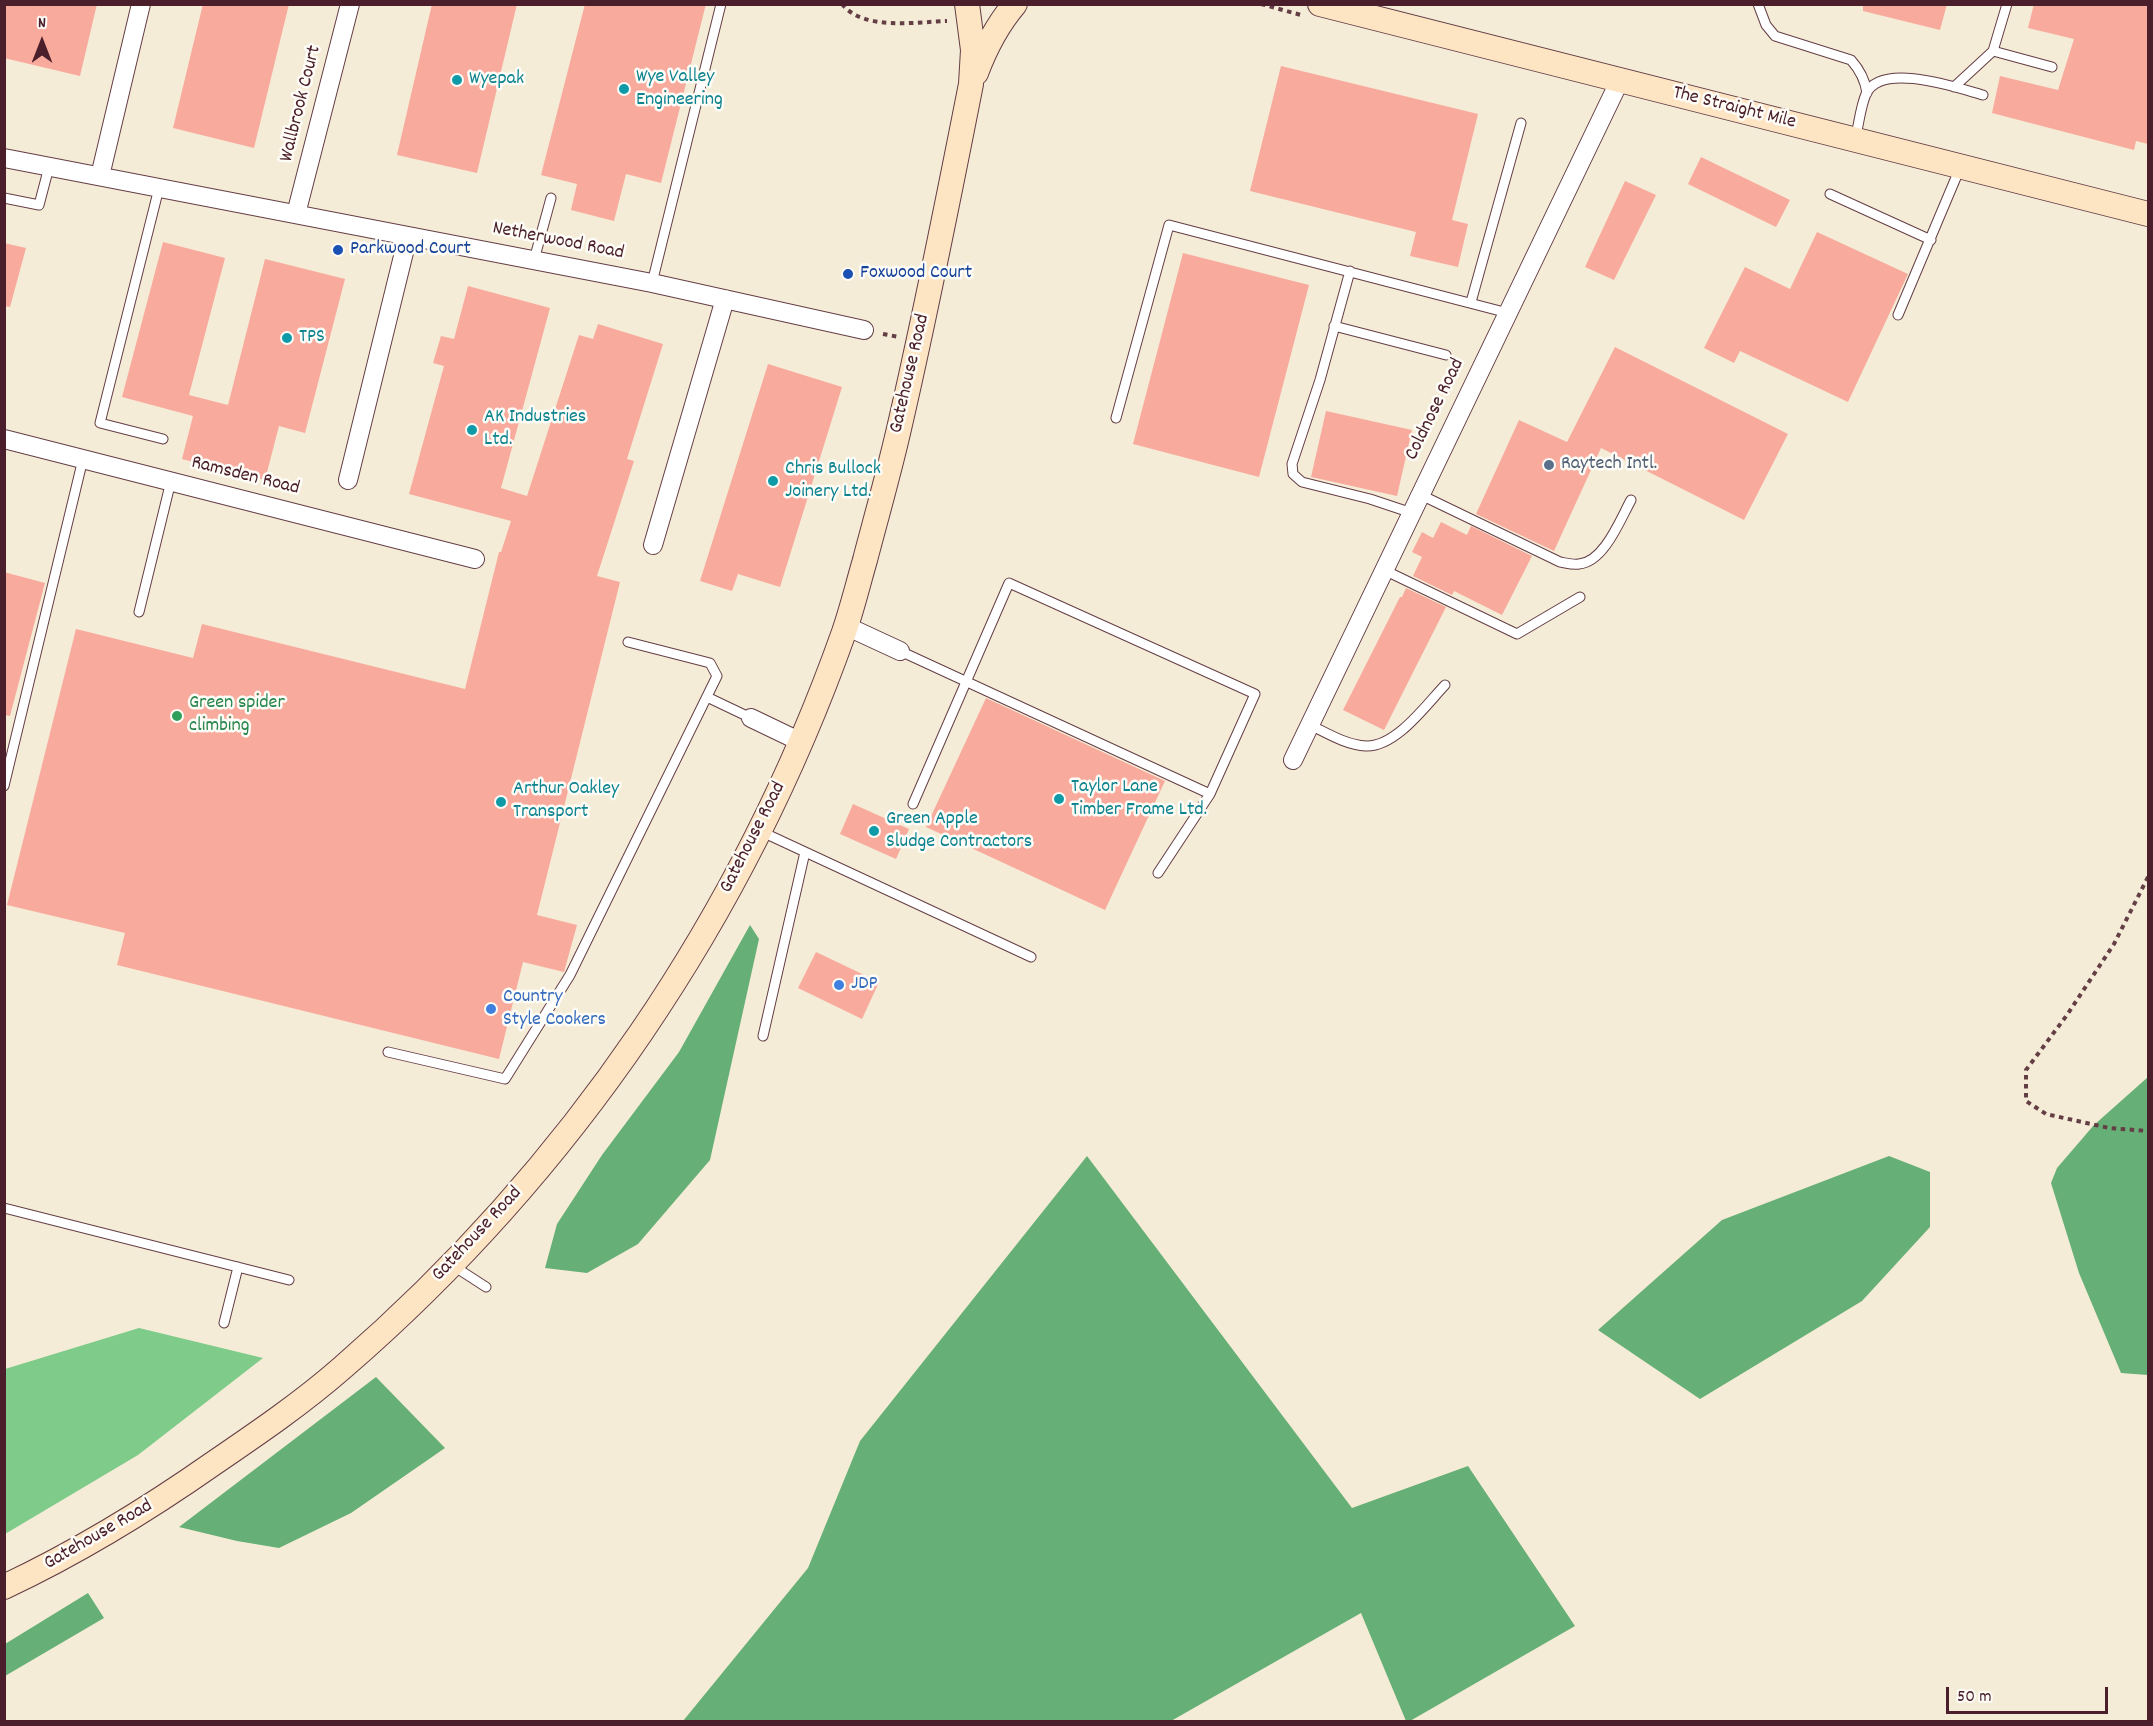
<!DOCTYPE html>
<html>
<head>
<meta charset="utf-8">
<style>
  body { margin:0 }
  #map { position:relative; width:2153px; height:1726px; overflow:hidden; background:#f5ecd7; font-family:Dekko,sans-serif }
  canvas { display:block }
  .frame { position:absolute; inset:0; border:6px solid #4a1f2b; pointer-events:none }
  .north { position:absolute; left:12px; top:12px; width:60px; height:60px; -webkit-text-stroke:4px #fdfcf7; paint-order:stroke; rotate:0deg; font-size:16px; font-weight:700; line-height:24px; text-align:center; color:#4a1f2b }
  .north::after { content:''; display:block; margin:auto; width:21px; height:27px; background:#4a1f2b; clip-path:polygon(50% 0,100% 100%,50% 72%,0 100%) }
  .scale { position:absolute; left:1946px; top:1687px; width:162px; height:27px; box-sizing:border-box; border:3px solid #4a1f2b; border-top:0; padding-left:8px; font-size:18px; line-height:21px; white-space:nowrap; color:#4a1f2b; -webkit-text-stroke:4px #fdfcf7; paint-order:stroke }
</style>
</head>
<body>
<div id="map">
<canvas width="2153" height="1726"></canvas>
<div class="frame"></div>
<div class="north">N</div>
<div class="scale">50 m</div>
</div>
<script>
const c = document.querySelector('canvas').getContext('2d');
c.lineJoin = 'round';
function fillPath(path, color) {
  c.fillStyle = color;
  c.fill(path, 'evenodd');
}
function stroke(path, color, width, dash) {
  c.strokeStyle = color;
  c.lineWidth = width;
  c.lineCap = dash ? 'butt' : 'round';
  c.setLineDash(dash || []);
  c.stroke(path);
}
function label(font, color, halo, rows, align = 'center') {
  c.font = font + ' Dekko,sans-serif';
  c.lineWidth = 5;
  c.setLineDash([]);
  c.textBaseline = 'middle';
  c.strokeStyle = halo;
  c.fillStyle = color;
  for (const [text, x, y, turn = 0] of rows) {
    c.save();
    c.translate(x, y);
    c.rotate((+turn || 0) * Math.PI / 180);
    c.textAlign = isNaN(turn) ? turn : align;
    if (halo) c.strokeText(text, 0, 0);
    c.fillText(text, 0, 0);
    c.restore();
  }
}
fillPath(new Path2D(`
  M139,1328L263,1358L138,1455L5,1534V1369Z`), '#7ecb8a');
fillPath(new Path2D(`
  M750,925L759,939L710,1160L638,1244L587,1273L545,1268L557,1224L602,1155L679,1052Z
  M2148,1077V1375L2121,1373L2079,1273L2051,1183L2057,1168L2094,1125Z
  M1087,1156L1352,1508L1468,1466L1575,1626L1410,1721H1406L1361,1613L1171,1721H683L808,1568L860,1441Z
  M1889,1156L1930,1172V1227L1862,1301L1700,1399L1598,1330L1722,1220Z
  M376,1377L445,1448L351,1513L279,1548L237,1541L179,1527Z
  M88,1593L104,1618L5,1676V1644Z`), '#66af76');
fillPath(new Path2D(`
  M4,4H97L80,76L4,58Z
  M203,4H289L254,148L173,128Z
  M432,4H517L477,173L397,155Z
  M585,4H706L661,183L626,174L614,221L571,210L577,184L541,175Z
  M1863,4H1947L1940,30L1863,11Z
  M2034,4H2148V144L2136,141L2134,150L1992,113L2000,76L2058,90L2074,39L2028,28Z
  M1281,66L1478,114L1452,220L1468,224L1458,267L1410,256L1416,232L1250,191Z
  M1701,157L1790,200L1776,227L1688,184Z
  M1625,181L1656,195L1614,280L1585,267Z
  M1817,232L1908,274L1848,402L1740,351L1734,363L1704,348L1745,267L1790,289Z
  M163,242L225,258L189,395L228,405L265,259L345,279L305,433L279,426L265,480L182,459L193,416L122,397Z
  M4,243L26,248L10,307L4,306Z
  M1183,253L1309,285L1259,477L1133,444Z
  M468,286L550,308L501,488L527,496L579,335L593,339L598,324L663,344L627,459L634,461L597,576L620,582L537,915L577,925L564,972L523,962L499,1059L117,965L125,933L7,905L76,629L193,658L202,624L465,689L499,552H501L511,521L409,494L444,366L433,363L441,336L454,339Z
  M1615,347L1788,434L1744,520L1601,448L1554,551L1476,514L1519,420L1567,442Z
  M768,364L842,387L780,587L738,574L732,591L700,581Z
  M1326,411L1412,430L1397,496L1311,477Z
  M1441,522L1467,535L1471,526L1532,556L1502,615L1454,591L1452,595L1413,576L1422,557L1412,552L1422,532L1433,538Z
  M4,572L45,583L10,716L4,715Z
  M1406,588L1446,607L1384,730L1343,710L1400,597H1402Z
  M986,698L1165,781L1105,910L926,827Z
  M853,804L909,829L896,859L840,834Z
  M816,952L879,982L862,1019L798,988Z`), '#f8aa9d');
const service = new Path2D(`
  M1758,4L1766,25L1775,36L1851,60C1860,70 1865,79 1867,93
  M1993,51L2007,4
  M1954,87L1993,51L2052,67
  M1855,139C1859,125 1860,108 1866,94C1881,61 1958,88 1983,95
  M159,188L100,423L163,439
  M1830,194L1931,240
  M4,198L39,205L49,167
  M534,260L551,198
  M1350,271L1320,380L1292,464L1293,474L1302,482L1370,499L1412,513
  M652,283L721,4
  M1471,302L1521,123
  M1898,315L1960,168
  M1334,326L1446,355
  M1116,418L1169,225L1508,313
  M1421,495L1560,562C1566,563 1573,565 1579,564C1604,562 1620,520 1631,500
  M1384,570L1517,634L1580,597
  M139,612L171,481
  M900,651L1210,794
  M707,697L751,718
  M1310,725C1327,733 1346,745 1366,746C1396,747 1426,705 1445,685
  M4,786L83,459
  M913,804L1009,583L1255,694L1210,794L1158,873
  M760,831L1031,957
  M763,1036L805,852
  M388,1052L505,1079L570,975L717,676L710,663L628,642
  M4,1208L289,1280
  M452,1265L486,1287
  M224,1323L238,1267`);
const minor = new Path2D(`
  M4,158L652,283L864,330
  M100,176L141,4
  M296,214L350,4
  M4,439L475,559
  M348,480L408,236
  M653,545L725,299
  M846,626L900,651
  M751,718L801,742
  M1293,760L1620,80`);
const secondary = new Path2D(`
  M1320,4L2148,214
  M976,73C985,49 997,25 1015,4
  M4,1587C78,1552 147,1510 214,1463C258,1433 302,1403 342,1368C571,1170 743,917 844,632C852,609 858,584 865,560C876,518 888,476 898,433C925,317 948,201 971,84L973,50L967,4`);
stroke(service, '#643e45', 11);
stroke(minor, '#643e45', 20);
stroke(secondary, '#643e45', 26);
stroke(new Path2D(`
  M842,4C863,31 916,22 947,21
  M1261,4L1301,15
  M883,334L899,337
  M2148,877L2114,944L2067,1015L2026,1070V1101L2046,1114L2109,1128L2148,1131`), '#643e45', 4, [4.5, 4.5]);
stroke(service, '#fff', 9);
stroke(minor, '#fff', 18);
stroke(secondary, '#fde5c4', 24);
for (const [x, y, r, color] of [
  [457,80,6,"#0f9aa8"],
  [624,89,6,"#0f9aa8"],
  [338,250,6,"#1a4fb4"],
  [848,274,6,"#1a4fb4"],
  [287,338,6,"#0f9aa8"],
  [472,430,6,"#0f9aa8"],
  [1549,465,6,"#5c6f8a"],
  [773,481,6,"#0f9aa8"],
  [177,716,6,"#2e9e5b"],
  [1059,799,6,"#0f9aa8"],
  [501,802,6,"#0f9aa8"],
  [874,831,6,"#0f9aa8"],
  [839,985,6,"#3f7fe0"],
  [491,1009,6,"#3f7fe0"]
]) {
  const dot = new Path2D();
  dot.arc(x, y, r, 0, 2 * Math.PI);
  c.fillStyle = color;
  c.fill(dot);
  stroke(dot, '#fdfcf7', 2);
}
label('20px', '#0d838f', '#fdfcf7', [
  ["Wye Valley",636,78],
  ["Engineering",636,101],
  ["Wyepak",469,80],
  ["TPS",299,338],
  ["AK Industries",484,418],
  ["Ltd.",484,441],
  ["Chris Bullock",785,470],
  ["Joinery Ltd.",785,493],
  ["Taylor Lane",1071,788],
  ["Timber Frame Ltd.",1071,811],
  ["Arthur Oakley",513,790],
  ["Transport",513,813],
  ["Green Apple",886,820],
  ["Sludge Contractors",886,843]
], 'left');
label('20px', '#4a1f2b', '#fdfcf7', [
  ["Wallbrook Court",302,104,-76],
  ["The Straight Mile",1734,109,14],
  ["Netherwood Road",558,242,11],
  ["Gatehouse Road",911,374,-77],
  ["Coldnose Road",1436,410,-64],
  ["Ramsden Road",245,477,14],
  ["Gatehouse Road",754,838,-63],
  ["Gatehouse Road",478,1235,-47],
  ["Gatehouse Road",99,1536,-30]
]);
label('20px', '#164399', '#fdfcf7', [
  ["Parkwood Court",350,250],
  ["Foxwood Court",860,274]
], 'left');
label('20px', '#4e5e75', '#fdfcf7', [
  ["Raytech Intl.",1561,465]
], 'left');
label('20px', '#27864d', '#fdfcf7', [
  ["Green spider",189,704],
  ["climbing",189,727]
], 'left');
label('20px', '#366cbe', '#fdfcf7', [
  ["JDP",851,985],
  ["Country",503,998],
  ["Style Cookers",503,1021]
], 'left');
</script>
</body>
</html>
